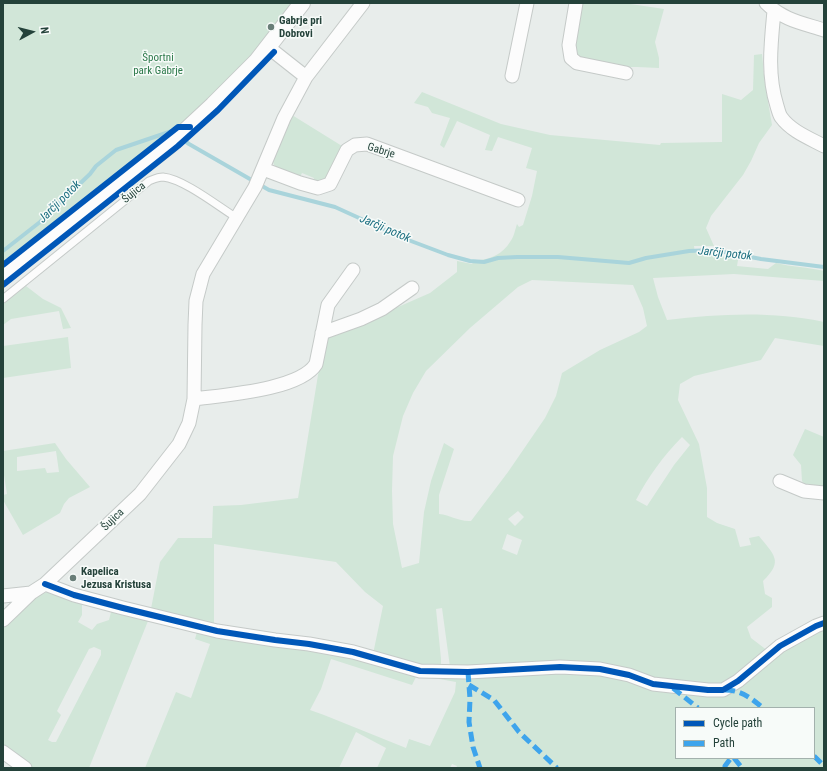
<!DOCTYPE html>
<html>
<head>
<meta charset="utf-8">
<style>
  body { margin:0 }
  #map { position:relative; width:827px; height:771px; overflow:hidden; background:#e8edeb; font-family:"Roboto Condensed",sans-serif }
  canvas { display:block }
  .frame { position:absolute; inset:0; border:4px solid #24423a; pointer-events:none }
  .legend { position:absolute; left:675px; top:707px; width:140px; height:52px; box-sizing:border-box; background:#f7fbf9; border:1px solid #a3b1ad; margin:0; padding:5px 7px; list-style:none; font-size:12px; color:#24423a }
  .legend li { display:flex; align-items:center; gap:8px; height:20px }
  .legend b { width:20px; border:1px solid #a3b1ad }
  .north { position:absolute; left:12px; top:12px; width:40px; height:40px; -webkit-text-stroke:3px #f7fbf9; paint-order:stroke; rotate:83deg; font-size:11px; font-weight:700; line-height:16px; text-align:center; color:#24423a }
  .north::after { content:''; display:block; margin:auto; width:14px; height:18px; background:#24423a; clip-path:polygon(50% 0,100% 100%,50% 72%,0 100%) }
</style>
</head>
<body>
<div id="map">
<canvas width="827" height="771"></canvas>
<div class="frame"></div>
<ul class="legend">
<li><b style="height:5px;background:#0057b8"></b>Cycle path</li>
<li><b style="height:5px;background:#3ea4ec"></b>Path</li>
</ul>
<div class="north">N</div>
</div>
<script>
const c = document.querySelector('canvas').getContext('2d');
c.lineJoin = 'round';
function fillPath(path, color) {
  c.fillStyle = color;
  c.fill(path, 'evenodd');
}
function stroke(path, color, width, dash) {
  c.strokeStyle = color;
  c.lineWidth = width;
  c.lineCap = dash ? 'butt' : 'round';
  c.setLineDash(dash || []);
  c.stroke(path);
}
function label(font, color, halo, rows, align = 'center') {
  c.font = font + ' "Roboto Condensed",sans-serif';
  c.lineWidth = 3;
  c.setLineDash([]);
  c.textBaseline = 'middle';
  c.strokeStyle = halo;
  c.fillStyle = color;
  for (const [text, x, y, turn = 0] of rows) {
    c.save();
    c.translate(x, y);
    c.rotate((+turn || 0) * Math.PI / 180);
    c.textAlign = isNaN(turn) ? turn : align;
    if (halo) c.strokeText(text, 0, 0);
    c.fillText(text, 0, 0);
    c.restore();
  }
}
fillPath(new Path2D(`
  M3,3H294L247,62L172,134L104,183L3,262Z
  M580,3H624L664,9L655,42L659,58V68C631,66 598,70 574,54Z
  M762,54L765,84L772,125L759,143L751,161L743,175L711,216L706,228L714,246H694L695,253L726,257L738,260L737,266L768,269L776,263C792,267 808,267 824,271V281L734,274L653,278L658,297L667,320C719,314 772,311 824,322V346L775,338L761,360L694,376L680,384L678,400L699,444L707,488V517L717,523L735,529L740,547L751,545L749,538L759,536C774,555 784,561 763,581L765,594L772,598V607L747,627L751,638L768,651L721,687L670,682L639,674L450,667L442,608L436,609L441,659V664L439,668L432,669L373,654L383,606L365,592L336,562L214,544V628L150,614L160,562L178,538H212L213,506L241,505L298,498L318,375L325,339L430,293L457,272V261L472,264L475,260C488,261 503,254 510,242C514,237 515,230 517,224L519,227L523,225L532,196L537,171L526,168L532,148L498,137L492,151L485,150L490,135L457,121L444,148L440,145L450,118L432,113L428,107L414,103L422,92L501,124L550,135L660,145L661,143L722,142V94L741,100L753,90L754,55ZM532,280L633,285L643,308L647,326L639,332L600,350L562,373L556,396L545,418L508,472L471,521C459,522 451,515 439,514V495L454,449L444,443L431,481L424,512L419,563L402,568L393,524L392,491L393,456L403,416L413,393L426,371L470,328L518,287ZM682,437L690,445L674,465L647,506L636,500C648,477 664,455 682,437ZM518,511L524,517L515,526L508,519ZM507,534L522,540L517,555L502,549Z
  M292,115L342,146L326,180L313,182L314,178L302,173L300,177L279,169L274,165L272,158Z
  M26,286L43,299L61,308L71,328L63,329L59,311L11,319L3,325V304Z
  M68,337L71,368L3,378V346Z
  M805,429L824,437V490L808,489L802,481L801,465L793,455Z
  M55,443L66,459L90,487L69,498L64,504L60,513L23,535L3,500V495L7,494L3,469V451ZM56,451L59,472L47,473L45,468L17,471V457Z
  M47,592L82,604V615L78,622L92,630L97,624L109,620L111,612L148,621L89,768H29L3,750V626C16,613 29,599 47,592ZM94,647L101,650V655L56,742H52L48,740L61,715L57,711L89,649Z
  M824,625V768H456L457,766L452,764L450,768H377L386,748L356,732L339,768H145L176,692L191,698L210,644L195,639L197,632L319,650L416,673H600L714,694ZM331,659L412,685L417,675L456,682L455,692L430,746L409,739L406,748L324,715L310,710L321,689ZM676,708H814V758H676Z`), '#d1e6d8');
stroke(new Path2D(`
  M182,139L189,144L269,190L335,207L403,238L448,255L470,261L484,262L498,258L517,257H558L629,263L646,258L689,251L714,250L761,259L824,267
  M3,251L40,222L90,174L96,166L116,150L172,131L177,135`), '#a9d4db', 4);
const service = new Path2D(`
  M3,299L149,181C154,179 158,177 163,177C184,179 219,207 237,218`);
const minor = new Path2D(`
  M576,3L569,45L571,58L577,63L626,73
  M766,3C783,20 802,23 824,30
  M774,11C771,43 767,75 777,106C778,109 779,114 781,117C791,131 809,138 824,146
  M268,47L306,77
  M512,76L527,3
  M263,169L300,183L318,188L330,184L347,150L355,145L367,144L518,200
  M322,333L361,319L382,309L412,288
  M194,399C223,395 300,390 316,364L328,305L353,270
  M780,481L804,491L824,493
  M45,584L74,595L123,608L217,631L275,640L309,644L353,652L420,671L468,672L560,667L600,669L629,675L653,684L708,690H723L738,681L780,646L816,626L824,623
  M3,596L31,593
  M3,620L31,593L45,584L140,494L179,444L189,423L194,399L195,325L196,301L203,274L255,187L284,118L306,77L363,3
  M3,752L25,768`);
const tertiary = new Path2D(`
  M3,276L170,145L213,105L257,61L302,3`);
stroke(service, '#c5cac8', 9);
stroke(minor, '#c5cac8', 15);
stroke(tertiary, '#c5cac8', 18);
stroke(service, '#fcfcfc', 7);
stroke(minor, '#fcfcfc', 13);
stroke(tertiary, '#fcfcfc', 16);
stroke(new Path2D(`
  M468,672L470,699L469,722L473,747L480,768
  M469,685L494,700L519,732L557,768
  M673,688L698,708
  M725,690C741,690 751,698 763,708
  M814,756L824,766
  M734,758L742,768
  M725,768V766L731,758`), '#3ea4ec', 5, [10, 5]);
stroke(new Path2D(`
  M3,265L178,127H190
  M3,285L178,146L218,110L274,52
  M45,584L74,595L123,608L217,631L275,640L309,644L353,652L420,671L468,672L560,667L600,669L629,675L653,684L708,690H723L738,681L780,646L816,626L824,623`), '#0057b8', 6);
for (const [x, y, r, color] of [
  [271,27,4,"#697e78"],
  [73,578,4,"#697e78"]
]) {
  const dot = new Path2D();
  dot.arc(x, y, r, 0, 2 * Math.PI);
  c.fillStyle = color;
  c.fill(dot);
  stroke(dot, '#f7fbf9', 1.5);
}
label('bold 11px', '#24423a', '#f7fbf9', [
  ["Gabrje pri",279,21],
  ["Dobrovi",279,34],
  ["Kapelica",81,572],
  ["Jezusa Kristusa",81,585]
], 'left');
label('11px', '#2d7a4b', '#f7fbf9', [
  ["Športni",158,58],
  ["park Gabrje",158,71]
]);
label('11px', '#24423a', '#f7fbf9', [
  ["Gabrje",381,151,17],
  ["Šujica",134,193,-39],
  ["Šujica",113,520,-44]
]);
label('italic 12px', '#1c6f80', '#f7fbf9', [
  ["Jarčji potok",60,202,-45],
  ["Jarčji potok",385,229,23],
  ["Jarčji potok",725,254,6]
]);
</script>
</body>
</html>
